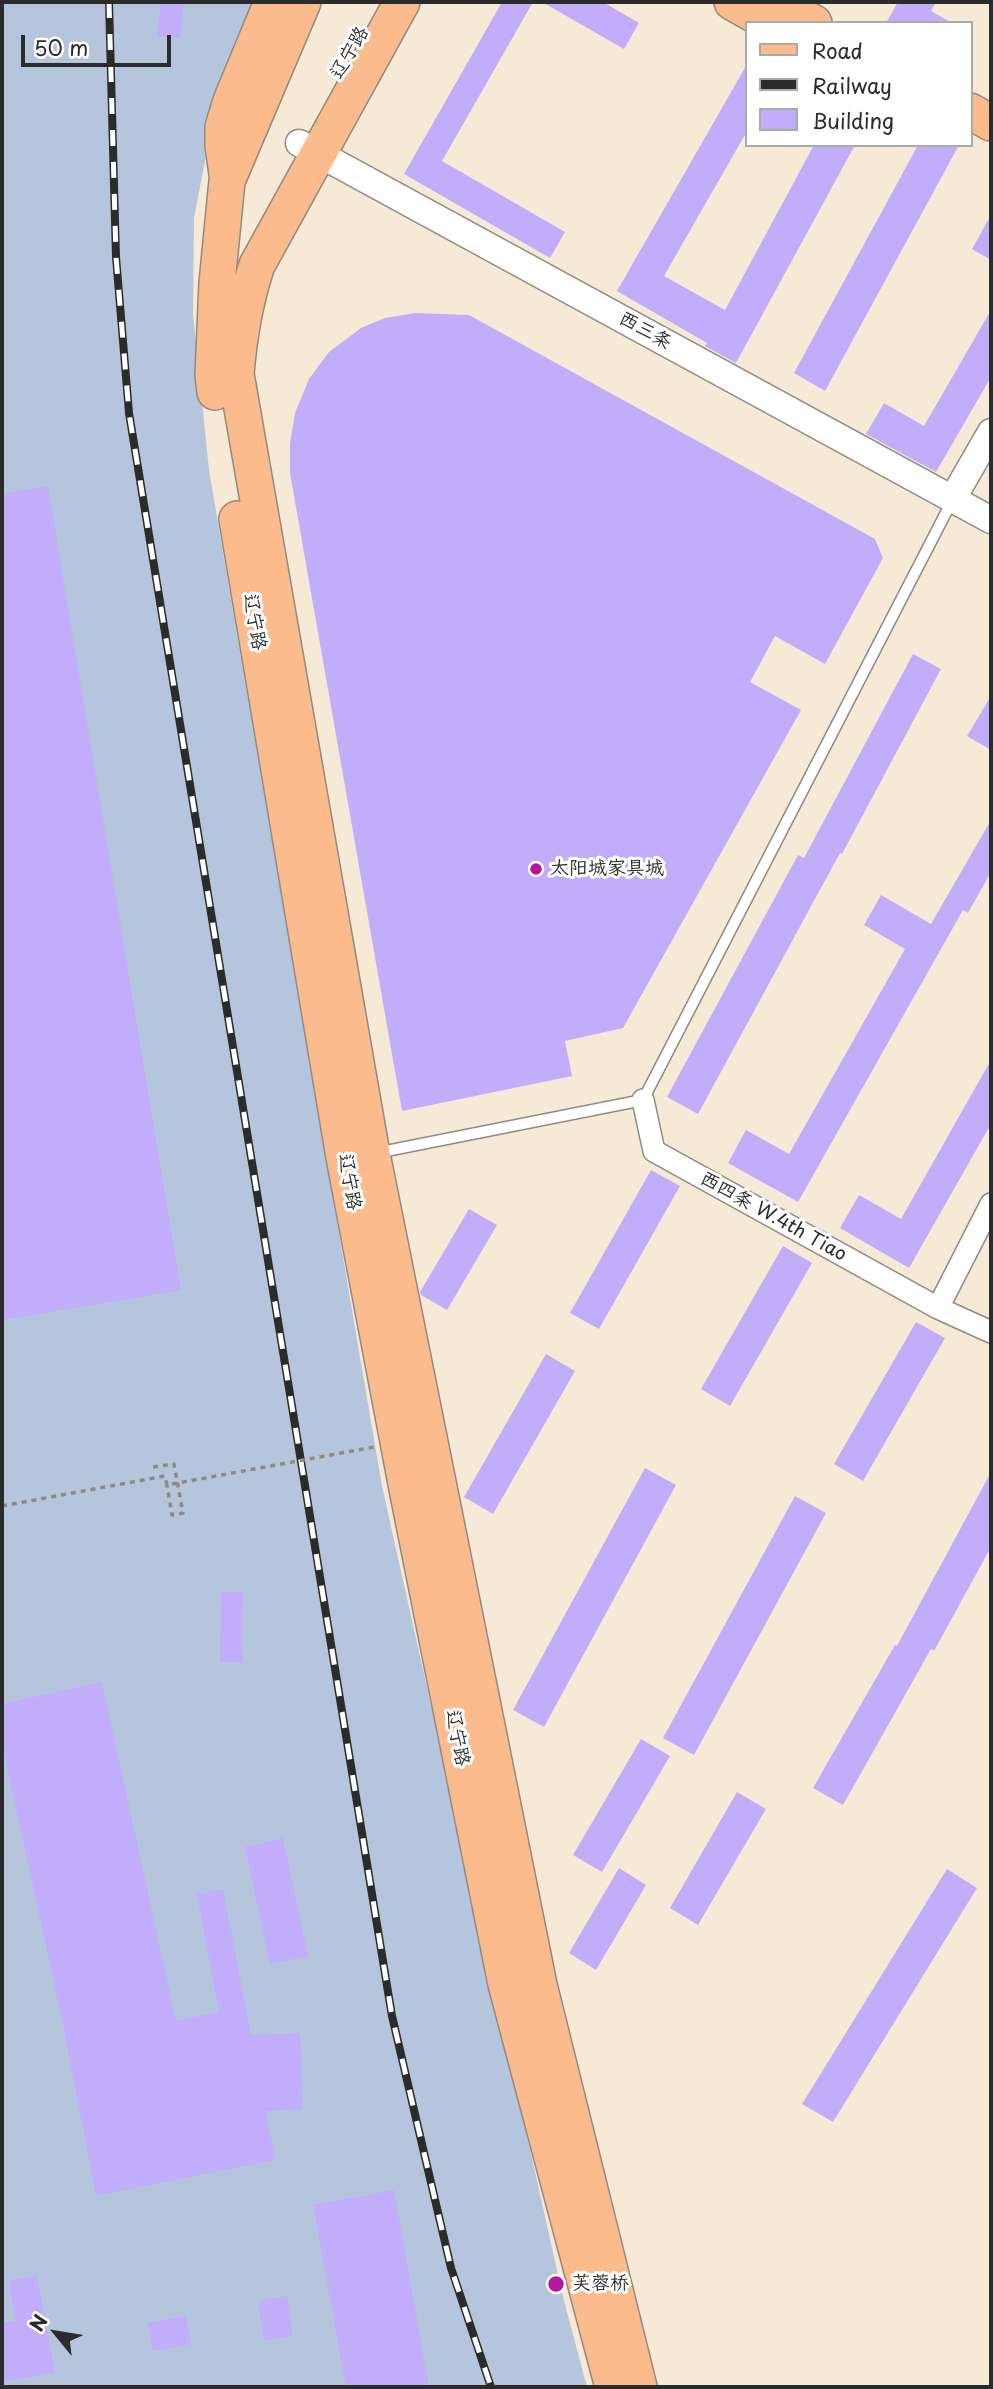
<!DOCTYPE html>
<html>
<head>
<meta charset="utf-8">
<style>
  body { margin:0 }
  #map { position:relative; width:993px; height:2389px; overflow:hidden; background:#f6ead7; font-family:"Playpen Sans",sans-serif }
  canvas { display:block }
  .frame { position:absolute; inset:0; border:4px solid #2b2b2b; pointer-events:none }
  .legend { position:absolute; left:745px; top:21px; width:228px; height:126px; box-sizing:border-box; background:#fff; border:2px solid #aaa; margin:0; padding:9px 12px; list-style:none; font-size:21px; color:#2b2b2b }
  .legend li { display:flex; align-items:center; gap:14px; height:35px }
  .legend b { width:35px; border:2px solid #aaa }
  .north { position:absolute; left:21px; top:2298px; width:70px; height:70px; -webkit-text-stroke:5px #fff; paint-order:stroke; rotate:300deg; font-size:19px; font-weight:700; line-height:28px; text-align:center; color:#2b2b2b }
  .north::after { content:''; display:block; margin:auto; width:24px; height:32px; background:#2b2b2b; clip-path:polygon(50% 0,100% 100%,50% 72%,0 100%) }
  .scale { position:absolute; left:21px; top:35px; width:150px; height:32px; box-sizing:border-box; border:4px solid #2b2b2b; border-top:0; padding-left:9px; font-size:21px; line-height:24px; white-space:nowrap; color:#2b2b2b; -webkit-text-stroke:5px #fff; paint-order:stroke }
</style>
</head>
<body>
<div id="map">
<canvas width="993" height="2389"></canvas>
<div class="frame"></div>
<ul class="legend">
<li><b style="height:9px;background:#fbbb8c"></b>Road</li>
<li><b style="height:9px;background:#2b2b2b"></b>Railway</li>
<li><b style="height:19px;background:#c2adfa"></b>Building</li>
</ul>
<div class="north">N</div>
<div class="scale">50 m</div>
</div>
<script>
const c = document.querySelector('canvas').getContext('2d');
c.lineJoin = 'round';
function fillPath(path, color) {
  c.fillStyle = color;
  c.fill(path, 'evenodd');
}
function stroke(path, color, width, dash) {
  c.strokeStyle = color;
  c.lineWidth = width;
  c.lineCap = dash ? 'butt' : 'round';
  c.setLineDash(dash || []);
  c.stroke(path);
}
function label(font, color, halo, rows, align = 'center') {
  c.font = font + ' "Playpen Sans","LXGW WenKai TC",sans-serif';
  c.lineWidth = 6;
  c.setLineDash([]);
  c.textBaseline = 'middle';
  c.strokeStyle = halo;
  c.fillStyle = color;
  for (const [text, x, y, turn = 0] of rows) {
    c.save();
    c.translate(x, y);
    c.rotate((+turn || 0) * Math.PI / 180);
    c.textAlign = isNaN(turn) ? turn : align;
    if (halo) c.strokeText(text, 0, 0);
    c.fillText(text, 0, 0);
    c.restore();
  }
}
fillPath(new Path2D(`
  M2,2H256L214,115L194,218L193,314L209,470L382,1486L563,2297L587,2387H2Z`), '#b6c5de');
fillPath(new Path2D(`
  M161,2H184L180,38L157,36Z
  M502,2H533L442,161L565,232L550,258L404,174Z
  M542,2H603L639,23L624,49Z
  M898,2H936L931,11L952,23H886Z
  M746,66V133L664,276L725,310L814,145H855L736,363L705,346L707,343L617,291Z
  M918,145H959L825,391L794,373Z
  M991,215V260L972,249Z
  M991,310V377L936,472L866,434L884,403L924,426Z
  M415,313L469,315L875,539L883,558L825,664L775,636L750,682L801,710L623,1028L565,1041L572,1076L402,1111L290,473V443L295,413L309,379L329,352L361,328L385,318Z
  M48,486L181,1290L2,1320V494Z
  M913,654L941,669L842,854L840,853L698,1114L667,1097L798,855L804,858Z
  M991,696V750L967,736Z
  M991,820V872L968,913L963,910L798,1202L728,1163L746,1130L789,1154L905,949L864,925L881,895L931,924Z
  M991,1060V1124L909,1268L840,1228L859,1195L901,1219Z
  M651,1170L680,1186L599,1329L570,1313Z
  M469,1209L497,1225L447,1310L421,1295L420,1292Z
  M783,1246L812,1263L730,1406L701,1389Z
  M916,1322L945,1338L863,1481L834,1464Z
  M546,1354L575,1371L493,1514L464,1497Z
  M645,1468L676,1485L544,1727L513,1710Z
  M991,1472V1547L934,1651L931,1649L843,1805L813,1788L895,1645L897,1646Z
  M795,1496L826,1513L694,1755L663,1738Z
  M221,1592H243L242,1662H220Z
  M102,1682L176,2021L219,2012L197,1894L223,1889L251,2035L300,2033L303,2109L266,2111L275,2160L96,2196L62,2019L2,1744V1704Z
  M641,1739L670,1756L602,1872L573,1855Z
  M737,1792L766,1809L698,1925L670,1908Z
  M283,1838L308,1956L270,1964L245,1847Z
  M619,1868L646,1885L596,1970L569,1953Z
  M947,1869L977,1888L833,2122L802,2104Z
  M394,2190L429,2387H346L313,2205Z
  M37,2276L55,2372L2,2382V2323L16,2321L9,2281Z
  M287,2296L293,2336L264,2340L258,2301Z
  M186,2316L191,2344L153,2351L148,2323Z`), '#c2adfa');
const service = new Path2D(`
  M376,1153L643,1100L952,501`);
const minor = new Path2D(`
  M643,1100L654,1151L938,1308L991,1332
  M938,1308L991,1204`);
const tertiary = new Path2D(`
  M299,143L991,520
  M953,498L991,432`);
const primary = new Path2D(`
  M402,2L257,265C245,301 239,336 236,374L372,1154L539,1985L639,2387
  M732,2L769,23
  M777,2L814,23
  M970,111L991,123
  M227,174L223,145V127L231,101L272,2
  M215,392L213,375L217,283L227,181L303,2
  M237,519L344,1157L408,1494L506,1984L613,2387`);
stroke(service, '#908a81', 13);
stroke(minor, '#908a81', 24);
stroke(tertiary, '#908a81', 29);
stroke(primary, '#908a81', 38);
stroke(new Path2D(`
  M153,1467L174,1464L183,1513L172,1515L167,1485`), '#908a81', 3.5, [5, 5]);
stroke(service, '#fff', 10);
stroke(minor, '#fff', 21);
stroke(tertiary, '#fff', 26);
stroke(primary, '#fbbb8c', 35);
const rail = new Path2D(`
  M109,2L116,257L129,413L392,2016L451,2268L491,2387`);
stroke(rail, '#2b2b2b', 8);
stroke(rail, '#fff', 5, [16]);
stroke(new Path2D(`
  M2,1506L165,1476L167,1485L374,1447`), '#908a81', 3.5, [5, 5]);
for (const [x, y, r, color] of [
  [536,869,7,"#b5179e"],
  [556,2284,9,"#b5179e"]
]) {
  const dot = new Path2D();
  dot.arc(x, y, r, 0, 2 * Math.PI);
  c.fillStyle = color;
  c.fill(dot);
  stroke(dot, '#fff', 2.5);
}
label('19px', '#2b2b2b', '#fff', [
  ["辽宁路",350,53,-60],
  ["西三条",645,331,29],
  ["辽宁路",254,622,80],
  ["辽宁路",349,1182,80],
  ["西四条 W.4th Tiao",773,1217,29],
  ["辽宁路",457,1738,79]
]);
label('19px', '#2b2b2b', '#fff', [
  ["太阳城家具城",550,869],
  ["芙蓉桥",572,2284]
], 'left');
</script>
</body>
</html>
